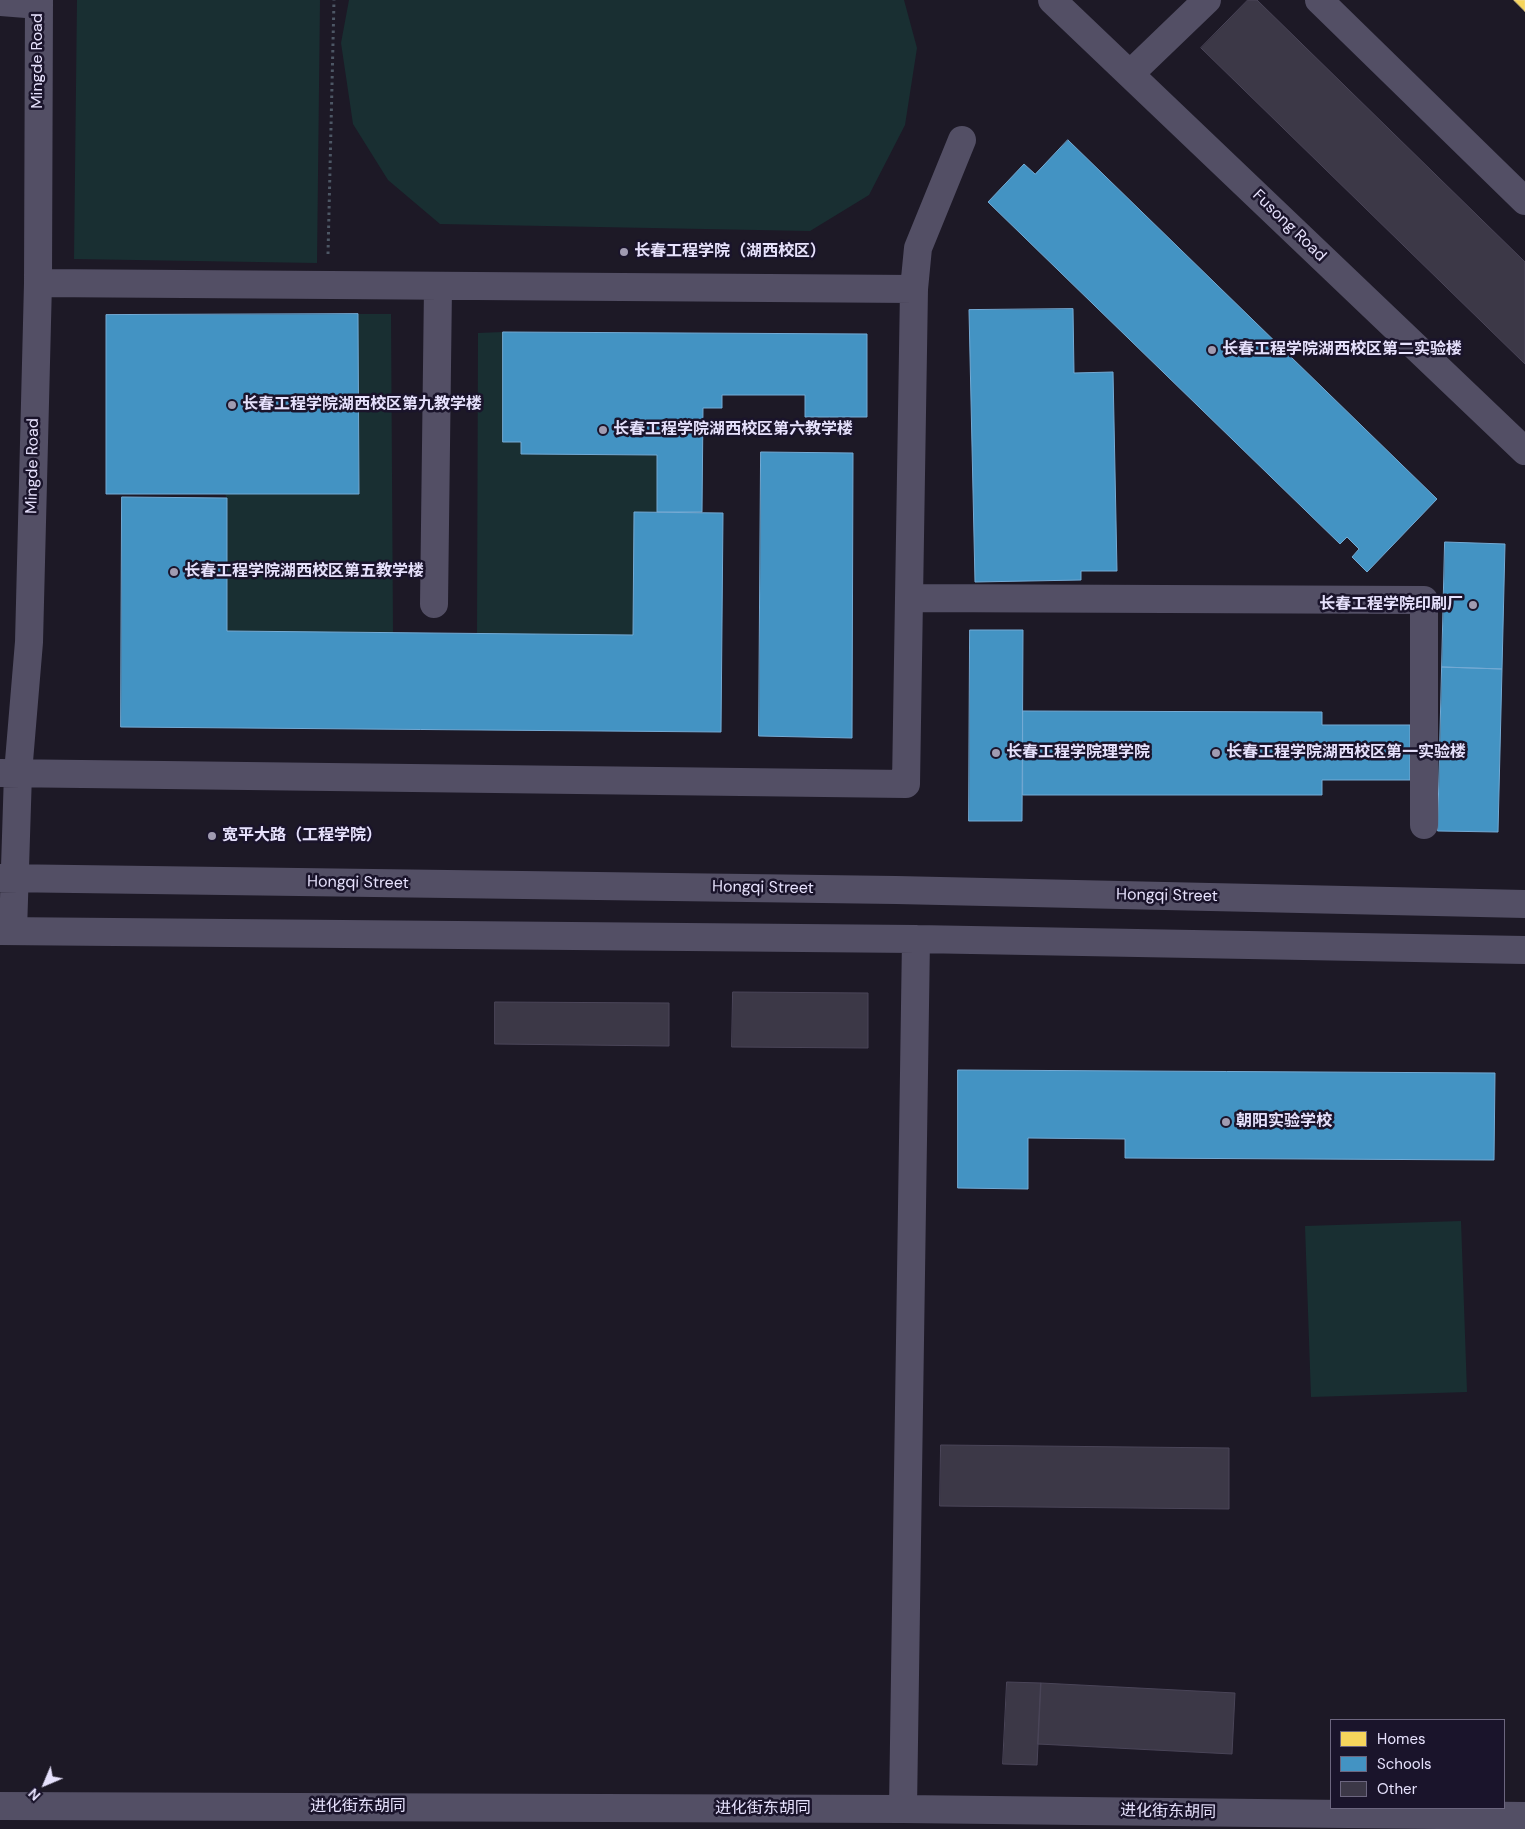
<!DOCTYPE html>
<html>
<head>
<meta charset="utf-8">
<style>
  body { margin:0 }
  #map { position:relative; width:1525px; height:1829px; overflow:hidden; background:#1d1926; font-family:"DM Sans",sans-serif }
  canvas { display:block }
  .legend { position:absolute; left:1330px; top:1719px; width:175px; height:90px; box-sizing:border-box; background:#1a142b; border:1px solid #6c667f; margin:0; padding:6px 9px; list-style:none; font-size:15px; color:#e6e1fc }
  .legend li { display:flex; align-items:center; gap:10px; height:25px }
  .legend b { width:25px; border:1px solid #6c667f }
  .north { position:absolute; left:20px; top:1759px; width:50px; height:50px; -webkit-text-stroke:4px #1a142b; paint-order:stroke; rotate:225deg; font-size:14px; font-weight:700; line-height:20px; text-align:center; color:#e6e1fc }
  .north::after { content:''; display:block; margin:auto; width:18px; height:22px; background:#e6e1fc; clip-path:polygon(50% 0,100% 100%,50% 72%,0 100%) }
</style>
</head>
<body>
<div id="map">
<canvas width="1525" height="1829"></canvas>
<ul class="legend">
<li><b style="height:14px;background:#f6d55c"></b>Homes</li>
<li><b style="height:14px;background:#4393c3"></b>Schools</li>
<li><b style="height:14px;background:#3c3847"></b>Other</li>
</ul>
<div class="north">N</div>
</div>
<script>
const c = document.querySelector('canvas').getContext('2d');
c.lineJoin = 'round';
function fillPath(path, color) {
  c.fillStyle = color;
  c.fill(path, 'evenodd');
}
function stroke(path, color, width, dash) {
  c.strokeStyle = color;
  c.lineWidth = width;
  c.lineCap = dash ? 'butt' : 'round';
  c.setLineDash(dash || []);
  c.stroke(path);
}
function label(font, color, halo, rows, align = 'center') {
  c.font = font + ' "DM Sans","Noto Sans SC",sans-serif';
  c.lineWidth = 5;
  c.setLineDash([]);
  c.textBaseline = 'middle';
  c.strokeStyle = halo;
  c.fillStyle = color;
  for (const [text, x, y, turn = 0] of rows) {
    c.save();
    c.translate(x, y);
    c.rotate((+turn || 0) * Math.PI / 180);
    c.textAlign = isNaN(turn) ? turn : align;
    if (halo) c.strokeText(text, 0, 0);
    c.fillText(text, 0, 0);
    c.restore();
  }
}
fillPath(new Path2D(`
  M77,0H320L317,263L74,259Z
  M349,0H904L917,48L905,125L869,195L810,231L440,224L388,180L353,124L341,43Z
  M358,314H391L393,633L227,631V498L225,494H359Z
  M503,332V442H521V454L657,455V512H634L633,635L477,634L478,333Z
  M1461,1221L1467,1392L1311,1397L1305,1226Z`), '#192f32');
const homes = new Path2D(`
  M1514,0H1525V11Z`);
fillPath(homes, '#f6d55c');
stroke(homes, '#f1d98c', 1);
const schools = new Path2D(`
  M1068,140L1437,499L1367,572L1352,557L1359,549L1347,537L1340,544L988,202L1024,164L1035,174Z
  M1073,309L1074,373L1113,372L1117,571H1081V580L975,582L969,310Z
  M358,314L359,494H106V315Z
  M503,332L867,334V417H805V395H722V408H703L702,512H657V455L521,454V442H503Z
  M761,452L853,453L852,738L759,736Z
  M122,497L227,498V631L633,635L634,512L723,513L721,732L121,727Z
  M1445,542L1505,544L1502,669L1442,667Z
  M970,630H1023L1022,821H969Z
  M1442,667L1502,669L1498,832L1438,831Z
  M1023,711L1322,712V725H1410V780H1322V795H1023Z
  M958,1070L1495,1073L1494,1160L1125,1158V1139L1028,1138V1189L958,1188Z`);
fillPath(schools, '#4393c3');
stroke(schools, '#74aad4', 1);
const building = new Path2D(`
  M1248,0H1257L1525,262V364L1201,48Z
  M733,992L868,993V1048L732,1047Z
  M495,1002L669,1003V1046L495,1044Z
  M941,1445L1229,1448V1509L940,1506Z
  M1007,1682L1041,1683L1037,1765L1003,1764Z
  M1041,1683L1235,1693L1232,1754L1038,1744Z`);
fillPath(building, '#3c3847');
stroke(building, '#4a4558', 1);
stroke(new Path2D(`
  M328,254L334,0`), '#4d5765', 3, [2.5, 4]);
stroke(new Path2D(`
  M1052,0L1525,451
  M1319,0L1525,201
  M0,2L39,5
  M1130,74L1207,0
  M38,283L914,289
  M909,598L1424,600V825
  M434,604L438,287
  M0,773L906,784L914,289L918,248L962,140
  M0,878L896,890L1525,904
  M0,931L916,939L1525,950
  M13,931L18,773L29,642L38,283L39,0
  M0,1806L903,1809L1525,1816
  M903,1809L916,939`), '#534f65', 28);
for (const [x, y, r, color] of [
  [624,252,5,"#a09bb1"],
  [1212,350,5,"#a09bb1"],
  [232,405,5,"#a09bb1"],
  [603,430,5,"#a09bb1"],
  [174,572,5,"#a09bb1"],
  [1473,605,5,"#a09bb1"],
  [996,753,5,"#a09bb1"],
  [1216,753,5,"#a09bb1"],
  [212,836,5,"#a09bb1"],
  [1226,1122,5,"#a09bb1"]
]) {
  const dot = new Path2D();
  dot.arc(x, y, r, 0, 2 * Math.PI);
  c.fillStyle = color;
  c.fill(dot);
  stroke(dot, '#1a142b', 2);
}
label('16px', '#e6e1fc', '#1a142b', [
  ["Mingde Road",38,61,-90],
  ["Fusong Road",1289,226,44],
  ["Mingde Road",33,466,-89],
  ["Hongqi Street",358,883,1],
  ["Hongqi Street",763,888,1],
  ["Hongqi Street",1167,896,1],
  ["进化街东胡同",358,1807],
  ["进化街东胡同",763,1809],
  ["进化街东胡同",1168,1812,1]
]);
label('bold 16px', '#e6e1fc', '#1a142b', [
  ["长春工程学院（湖西校区）",634,252],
  ["长春工程学院湖西校区第二实验楼",1222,350],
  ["长春工程学院湖西校区第九教学楼",242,405],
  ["长春工程学院湖西校区第六教学楼",613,430],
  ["长春工程学院湖西校区第五教学楼",184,572],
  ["长春工程学院印刷厂",1463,605,"right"],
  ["长春工程学院理学院",1006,753],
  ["长春工程学院湖西校区第一实验楼",1226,753],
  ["宽平大路（工程学院）",222,836],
  ["朝阳实验学校",1236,1122]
], 'left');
</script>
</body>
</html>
